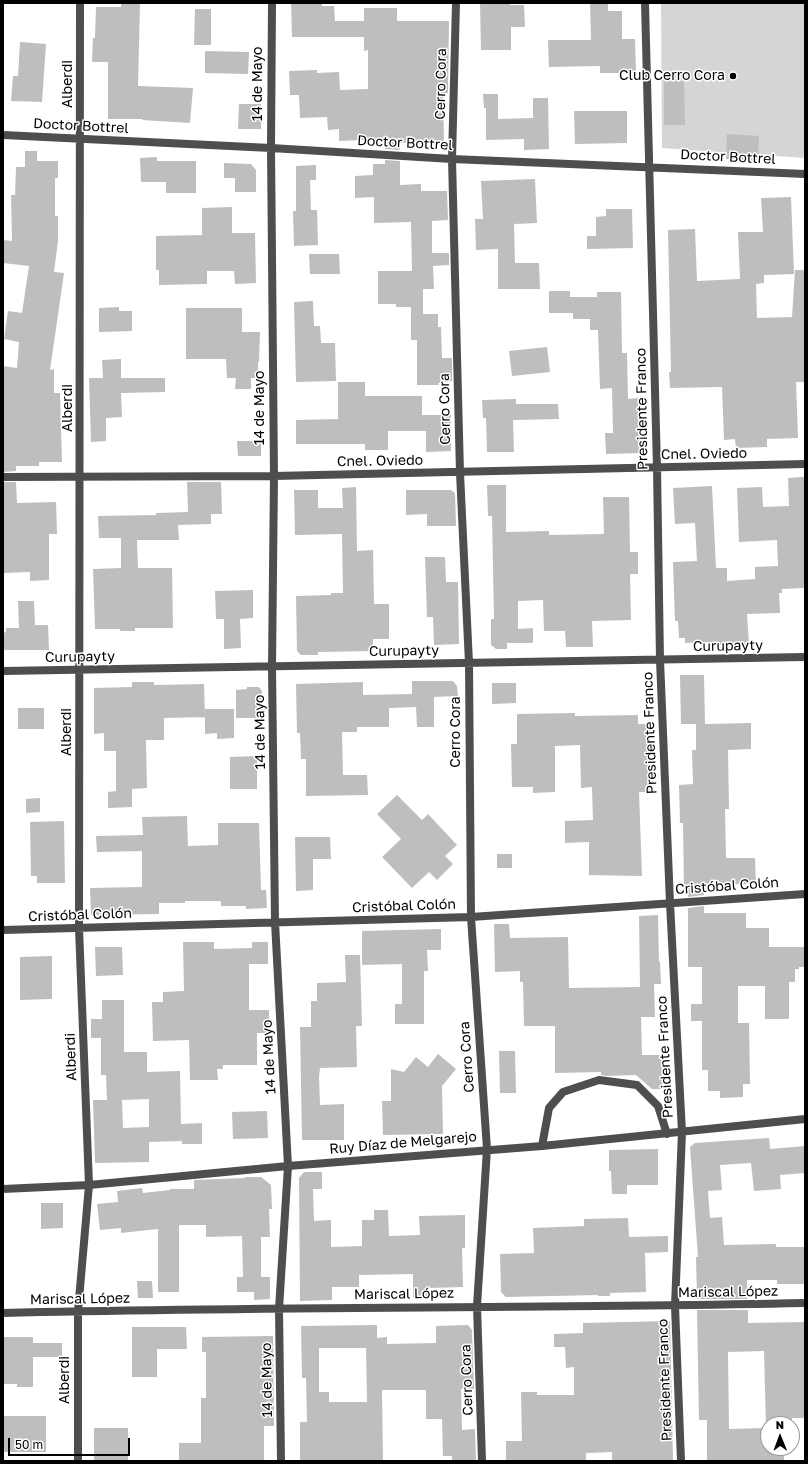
<!DOCTYPE html>
<html>
<head>
<meta charset="utf-8">
<style>
  body { margin:0 }
  #map { position:relative; width:808px; height:1464px; overflow:hidden; background:#fff; font-family:"Golos Text",sans-serif }
  canvas { display:block }
  .frame { position:absolute; inset:0; border:4px solid #000; pointer-events:none }
  .north { position:absolute; left:760px; top:1416px; width:40px; height:40px; box-sizing:border-box; background:#fff; border:1px solid #999; border-radius:50%; rotate:359deg; font-size:11px; font-weight:700; line-height:16px; text-align:center; color:#000 }
  .north::after { content:''; display:block; margin:auto; width:14px; height:18px; background:#000; clip-path:polygon(50% 0,100% 100%,50% 72%,0 100%) }
  .scale { position:absolute; left:8px; top:1438px; width:122px; height:18px; box-sizing:border-box; border:2px solid #000; border-top:0; padding-left:5px; font-size:12px; line-height:14px; white-space:nowrap; color:#000; -webkit-text-stroke:3px #fff; paint-order:stroke }
</style>
</head>
<body>
<div id="map">
<canvas width="808" height="1464"></canvas>
<div class="frame"></div>
<div class="north">N</div>
<div class="scale">50 m</div>
</div>
<script>
const c = document.querySelector('canvas').getContext('2d');
c.lineJoin = 'round';
function fillPath(path, color) {
  c.fillStyle = color;
  c.fill(path, 'evenodd');
}
function stroke(path, color, width, dash) {
  c.strokeStyle = color;
  c.lineWidth = width;
  c.lineCap = dash ? 'butt' : 'round';
  c.setLineDash(dash || []);
  c.stroke(path);
}
function label(font, color, halo, rows, align = 'center') {
  c.font = font + ' "Golos Text",sans-serif';
  c.lineWidth = 3;
  c.setLineDash([]);
  c.textBaseline = 'middle';
  c.strokeStyle = halo;
  c.fillStyle = color;
  for (const [text, x, y, turn = 0] of rows) {
    c.save();
    c.translate(x, y);
    c.rotate((+turn || 0) * Math.PI / 180);
    c.textAlign = isNaN(turn) ? turn : align;
    if (halo) c.strokeText(text, 0, 0);
    c.fillText(text, 0, 0);
    c.restore();
  }
}
fillPath(new Path2D(`
  M661,3H805V158L662,148Z`), '#d5d5d5');
fillPath(new Path2D(`
  M291,3H322V6H334L335,21H364V8H397V21H449L448,93H443L444,141L400,143V150L385,149L384,139L339,141V129L328,130L327,117L300,118L299,95H290L289,71L317,70V73L339,72L340,90L368,89V50L364,51V37H292Z
  M480,3H510V5H524L525,27H511V50H481Z
  M590,3H608V11H622V39H635L636,73H600V66L549,67L548,40H591Z
  M121,4H140L138,86L193,88L190,123L142,120L143,119H108V62H92L93,38H95L96,7H121Z
  M195,9H211V45H194Z
  M20,42L46,44L42,102L11,101L13,76H18Z
  M205,51L249,52L248,74L205,73Z
  M664,81H684L685,125H664Z
  M483,94H498V119L533,118V98H548L549,149L524,150V139L486,140V108H484Z
  M239,104H261V129H238Z
  M574,111H627V143L575,144Z
  M727,134L759,136L758,161L726,159Z
  M25,151H37V161H58V178H55V216H58V241L54,272L64,273L50,370L54,369V393H60L62,462H39V466H16V471L3,472V366L17,368L19,342L4,339L8,311L22,313L29,266L3,263V240L12,241L11,195H15L16,167H25Z
  M157,157V161H196V193H166V182H141L140,158Z
  M385,160L400,161V185L421,184V191H447L448,220L432,221V253H449V265L433,266L434,289H423V314H438V327H441L442,358H452V381L438,383L439,385H417V340H411V307H396V304H378V271H412L411,222L374,223V197L355,198V176L373,175V164H385Z
  M224,163L251,164L256,170V192H235V178H224Z
  M316,165V180H310L311,210H317L318,245L294,246L293,211H296V166Z
  M535,179L537,223L514,224L515,263H539L540,289H498V249L476,250L475,219H483L481,181Z
  M791,197L794,274L764,275V283L756,284L757,318L792,317L795,270H805V382H796L798,438L767,439V447L736,448L735,439L724,440L722,387L670,388L669,372H671L668,230L695,229L697,281L740,279L738,232H763L761,198Z
  M232,207V233H255L256,283L235,284L234,271H207V284L159,285V270H156V236L202,235V208Z
  M606,209H632L633,248L587,249V236H596V217L606,216Z
  M309,254H339L340,274H310Z
  M549,291H570V297H597V292H621L622,353H627L628,399L639,398L641,453L606,454L605,433H613L612,388L600,389L598,330H590V319H573V313H549Z
  M313,301L314,326H320L321,343H335L336,381L296,382L294,302Z
  M119,307V311H132V331L99,332V308Z
  M186,308H242V332H260L259,362H258V378H251V389H235L236,378H227L226,359H186Z
  M547,347L550,372L512,376L509,351Z
  M121,359V378H165V392L121,393L122,417L106,418V441L91,442L89,378H103L102,360Z
  M338,382H365V396H422V415H451V451L426,452V431H388V450H365V444H296V420L338,419Z
  M516,399V404H558L559,419L513,420L514,452H487L486,418H483L482,400Z
  M237,441H261V456H238Z
  M802,477H805V588L782,589V593H779L780,613L747,614L749,644L710,645V642L685,643V638H679L678,621H675L673,562L697,561L695,523L675,524L673,488L712,486L716,568H727V581L755,579V567L778,566L777,540L739,542L737,488L762,487L763,507L789,506L788,478Z
  M3,482H16L17,503L56,502L57,534H49V580L30,581V572L3,573Z
  M187,482H221L222,514H211V524L178,525L179,540H137L138,568H172L173,628H135V631H120V629H95L93,569L121,568V538H99L98,516L156,515V513L188,512Z
  M487,485H506V532L549,531V535L604,534L603,497H629L630,552H638V574H630L631,620L592,621L593,647H566L565,631H544L543,600L518,601V629L533,628V643H507V649H496L491,645V619H494L492,516H488Z
  M356,487L357,551L373,550L374,604H389V639H373V651L318,652V655H301L297,651L296,596L331,595V593H343L342,534L295,535L294,490H318V508H343L342,488Z
  M406,490H451L455,493L456,526H427V514L406,515Z
  M425,557H445L446,582H458L459,644L434,645L433,617H427Z
  M253,590V618L240,619L241,648L224,649V619H216L215,591Z
  M18,601H34L35,625H48L49,650H3V633L6,632V628H19Z
  M680,675H704L705,724L751,723V749L728,750L729,809H725L726,858H755L756,884L703,885L704,895L688,897V889H684L683,823H680L679,785L693,784L692,750H696V724H681Z
  M412,681H453L457,686L458,696L434,697V727H417L416,707L389,708V727H357V732H342L343,775H367L368,795L306,796V759H301L300,733H297L296,684L363,682V695L412,694Z
  M132,682H154V685L204,684L205,717L164,718V740H146L147,788L132,789V807L108,808V792L116,791V751H104V733L94,734V688L132,687Z
  M492,683H516V703L492,704Z
  M247,687H259L262,691V718H236V690L247,689Z
  M18,708H44V729H18Z
  M205,709H234V738L217,739V733L205,734Z
  M575,713V716L638,715V724H650L652,792H639L642,876L589,875V842L565,843V821L593,820L592,787L581,788L580,745L555,746V792L533,793V787H512L511,744H517V714Z
  M257,756V789H230V757Z
  M397,795L422,820L428,814L457,845L445,856L453,864L437,880L429,872L412,888L382,857L401,839L377,814Z
  M40,798V812L26,813V799Z
  M187,816L188,846L218,845V823H259L261,890H266L267,908L246,909V906H221V901H185V903H159V914L91,915L90,888L142,887V851L97,852L96,836L143,835L142,817Z
  M64,821L65,883H37V876H31L30,822Z
  M295,837H330L331,859H313V890L296,891Z
  M497,854H512V868H497Z
  M704,906V913H746V928H769V947H805V967H799V969H795V982H789V1019H765V986H738V1023H749L750,1084H743V1097L720,1098V1091H708V1070H702V1021H691V1004H702V967H688V908Z
  M658,915L659,962H660L661,984H654L655,1017H641L642,1055H663V1089H652L636,1075L607,1076L601,1075V1072L555,1073V1026H524L523,982H520V971L495,972L494,924H509L510,938L568,937L569,988L640,987L639,916Z
  M441,929V950H427L428,971H424V1024H395V1004H402V964L362,965V931Z
  M183,942H214V949L252,948V942H268V964H249V1010H269V1033H257V1065H223V1069H217L218,1080H190L189,1040L153,1041L152,1002H163V992L184,991Z
  M95,947H122L123,975L96,976Z
  M345,955H360L362,1026H356L357,1067L320,1068L319,1077L320,1105L344,1104V1140H302L300,1027H311V1001H317V983L346,982Z
  M52,956V999L20,1000V957Z
  M102,1000H124V1052H147V1072L180,1071L181,1124L202,1123V1144H182V1141L149,1142V1162L95,1163L93,1100H107L106,1075H101V1038H91V1019H102ZM149,1099V1127L123,1128L122,1100Z
  M499,1051H515L516,1093H500Z
  M438,1054L456,1069L442,1086L443,1134L383,1135L382,1101H391V1069L404,1072L416,1057L428,1067Z
  M267,1111L268,1138L233,1139L232,1112Z
  M769,1138L770,1149L805,1146V1173L780,1175L781,1189L754,1191L751,1163L720,1165L722,1190L708,1191L710,1218L722,1217L724,1245L776,1244V1247H805V1284H777V1280H747V1299H697L696,1257H698L690,1147L695,1143Z
  M658,1149V1185H627V1194H612L611,1171H609V1150Z
  M304,1172H322V1189H313L314,1221L331,1220V1247L362,1246V1220H374V1210H388L389,1236L420,1235L419,1216L465,1215V1248H462L463,1287L429,1288V1297H413V1274L359,1275V1287H332V1300L300,1301L299,1178Z
  M245,1177H261L271,1185L272,1209H269L270,1237H261V1277H270V1299L254,1300V1292H237V1277H243L242,1236L206,1237V1225H179V1292H158V1229L121,1233V1228L100,1230L97,1204L118,1202L117,1191L142,1188L143,1193L170,1190V1189H194V1180L245,1178Z
  M41,1203H63V1228L41,1229Z
  M628,1218L629,1237L668,1236V1252L645,1253L646,1292L610,1293V1296H598V1295L506,1297L501,1292L500,1254L534,1253L533,1228L584,1226V1219Z
  M137,1281H152L153,1298H138Z
  M697,1310H748V1323L805,1322V1418H792V1424H768V1448H784V1461H707V1420H699ZM764,1351L766,1428L729,1429L728,1352Z
  M670,1321L673,1461H612V1452L586,1453V1461H506V1441H522L521,1392H537V1395H574V1367L566,1368L565,1347H554V1334L583,1333V1323Z
  M377,1325V1338L387,1337V1344L436,1343V1326L468,1325L472,1330L474,1389H461L462,1430L475,1429L476,1461H452V1456H443L442,1419H426V1390H382L383,1461H300V1422H307L306,1378H302L301,1326ZM319,1348H366L367,1402H329V1392H319Z
  M132,1327H186L187,1349H157V1377H132Z
  M273,1336L274,1426H264V1461H179V1443H201V1398H206V1352H202V1337Z
  M3,1337H33V1343H62V1357H33V1387H17V1384H3Z
  M3,1416H46V1452H3Z
  M94,1428H128V1461H94Z`), '#bebebe');
stroke(new Path2D(`
  M542,1146L549,1108L563,1092L599,1080L637,1085L658,1106L667,1134`), '#4e4e4e', 8);
stroke(new Path2D(`
  M272,3L271,148L274,476L272,667L275,922L288,1166L279,1309L281,1461
  M456,3L452,159L460,473L469,663L471,917L487,1149L477,1306L482,1461
  M645,3L657,468L660,660L670,903L682,1132L675,1306L681,1461
  M3,135L271,148L452,159L805,174
  M3,477L274,476L805,464
  M3,671L805,657
  M3,930L471,917L805,894
  M3,1189L89,1185L288,1166L542,1146L805,1119
  M3,1313C270,1306 538,1309 805,1303
  M78,1461V1311L89,1185L79,928L80,3`), '#4e4e4e', 8);
for (const [x, y, r, color] of [
  [733,76,4,"#000"]
]) {
  const dot = new Path2D();
  dot.arc(x, y, r, 0, 2 * Math.PI);
  c.fillStyle = color;
  c.fill(dot);
  stroke(dot, '#fff', 1.5);
}
label('14px', '#000', '#fff', [
  ["Club Cerro Cora",725,76]
], 'right');
label('14px', '#000', '#fff', [
  ["Alberdi",68,84,-90],
  ["14 de Mayo",258,84,-90],
  ["Cerro Cora",441,84,-89],
  ["Doctor Bottrel",81,126,3],
  ["Doctor Bottrel",405,143,3],
  ["Doctor Bottrel",728,157,3],
  ["Alberdi",68,408,-90],
  ["14 de Mayo",260,408,-90],
  ["Cerro Cora",445,409,-91],
  ["Presidente Franco",642,409,-91],
  ["Cnel. Oviedo",704,454,-1],
  ["Cnel. Oviedo",380,461,-1],
  ["Curupayty",728,646,-1],
  ["Curupayty",404,651,-1],
  ["Curupayty",80,657,-1],
  ["Alberdi",67,732,-90],
  ["14 de Mayo",260,732,-91],
  ["Cerro Cora",456,732,-90],
  ["Presidente Franco",650,733,-92],
  ["Cristóbal Colón",727,886,-4],
  ["Cristóbal Colón",404,906,-2],
  ["Cristóbal Colón",80,915,-2],
  ["Alberdi",71,1057,-92],
  ["14 de Mayo",269,1057,-93],
  ["Cerro Cora",467,1057,-94],
  ["Presidente Franco",665,1057,-93],
  ["Ruy Díaz de Melgarejo",403,1143,-5],
  ["Mariscal López",728,1292,-1],
  ["Mariscal López",404,1294,-1],
  ["Mariscal López",80,1299,-1],
  ["Alberdi",65,1380,-90],
  ["14 de Mayo",267,1380,-91],
  ["Cerro Cora",467,1380,-92],
  ["Presidente Franco",665,1380,-92]
]);
</script>
</body>
</html>
